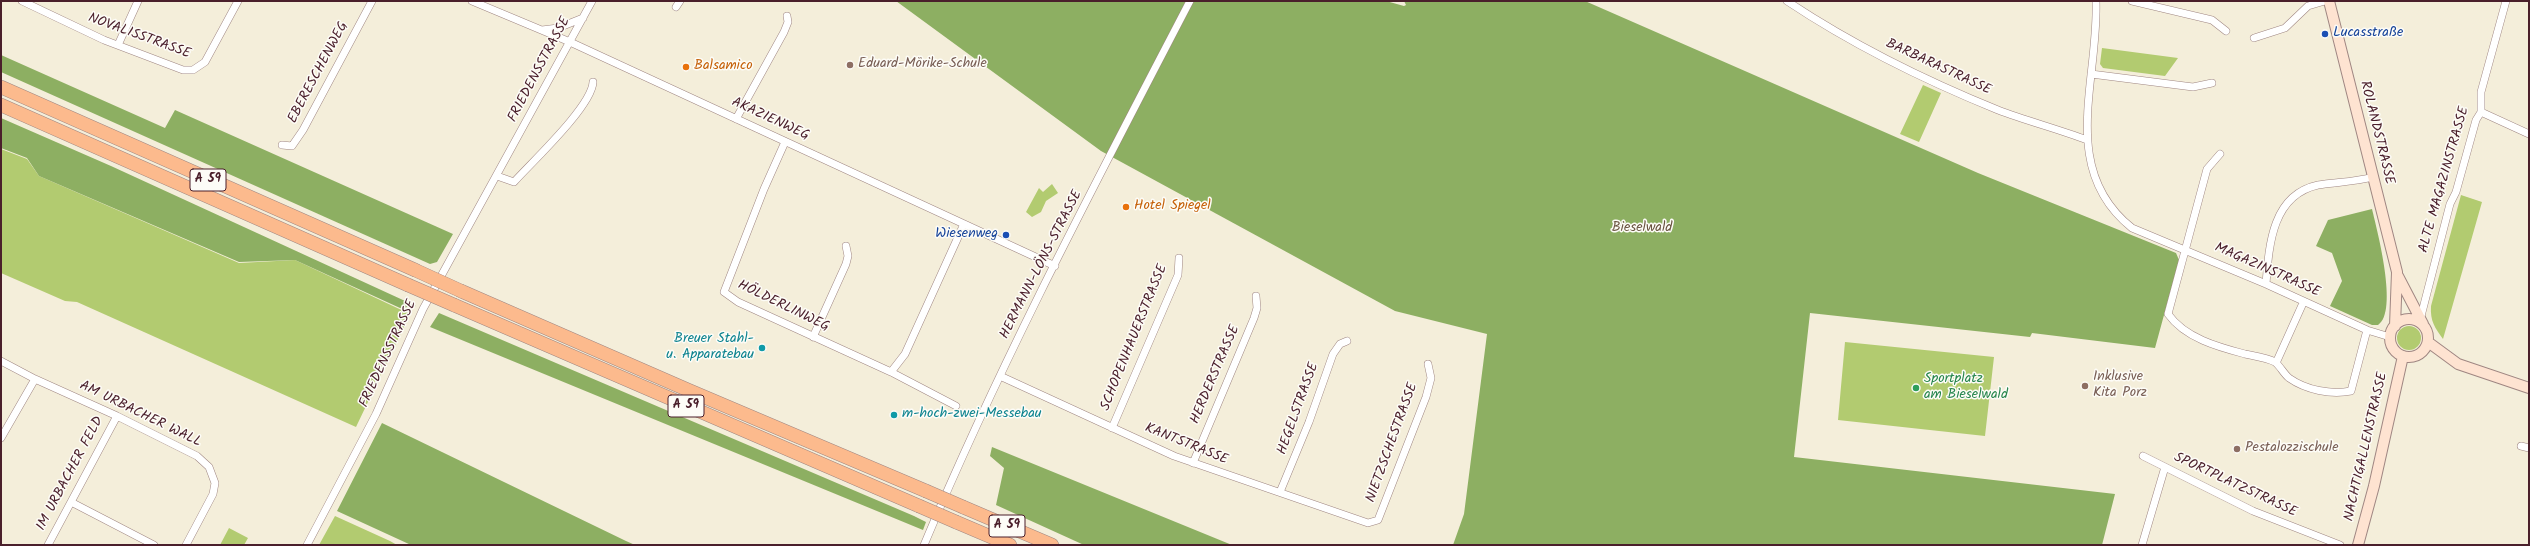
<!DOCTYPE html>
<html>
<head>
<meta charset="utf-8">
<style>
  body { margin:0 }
  #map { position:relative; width:2530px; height:546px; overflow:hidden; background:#f4eeda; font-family:Kalam,sans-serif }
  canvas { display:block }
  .frame { position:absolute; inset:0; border:2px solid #4a1f2b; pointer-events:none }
</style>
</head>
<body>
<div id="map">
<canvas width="2530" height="546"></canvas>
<div class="frame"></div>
</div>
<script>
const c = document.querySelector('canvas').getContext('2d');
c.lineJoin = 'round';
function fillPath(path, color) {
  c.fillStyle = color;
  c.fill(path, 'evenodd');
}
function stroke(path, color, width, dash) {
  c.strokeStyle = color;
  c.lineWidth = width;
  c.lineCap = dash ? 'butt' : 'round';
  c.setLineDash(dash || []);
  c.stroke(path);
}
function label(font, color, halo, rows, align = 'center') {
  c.font = font + ' Kalam,sans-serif';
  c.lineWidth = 3;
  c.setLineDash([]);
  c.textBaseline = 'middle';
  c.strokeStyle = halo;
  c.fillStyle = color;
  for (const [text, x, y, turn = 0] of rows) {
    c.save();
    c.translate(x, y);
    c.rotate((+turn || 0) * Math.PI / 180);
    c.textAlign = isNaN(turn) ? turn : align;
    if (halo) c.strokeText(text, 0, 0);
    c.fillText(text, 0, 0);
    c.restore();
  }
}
fillPath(new Path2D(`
  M2102,48L2178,58L2165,76L2103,68L2100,64Z
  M1923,85L1941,93L1919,142L1900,134Z
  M1,149L27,159L39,176L239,263L295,260L410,314L356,427L77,302L65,301L1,273Z
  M1052,184L1058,193L1046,201L1041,212L1032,217L1026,212L1039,188L1043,192Z
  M2461,195L2482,202L2443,339C2435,328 2430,321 2431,306Z
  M2397 338a12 12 0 1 1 24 0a12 12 0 1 1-24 0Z
  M1845,342L1994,357L1985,436L1838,420Z
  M335,516L390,541L397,545H319Z
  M229,528L248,538L244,545H220Z`), '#b2cb70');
fillPath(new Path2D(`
  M896,1H1386L1404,6L1406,5L1404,1H1585L1978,173L2176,253L2179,260L2155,348L2032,333L2030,337L1810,313L1794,457L2115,494L2102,545H1453L1464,514L1487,334L1395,311L1101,151Z
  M1,55L165,128L175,110L453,234L437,262L430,264L1,72Z
  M1,118L111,166L416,306L400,308L295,260L239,262L39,176L27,158L1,148Z
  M2372,209C2377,230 2399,312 2378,325H2372L2330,306L2342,281L2332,253L2316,246L2328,220Z
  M439,313L914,516L926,522L923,530L430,327Z
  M382,423L626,541L635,545H411L337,511Z
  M992,447L1232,545H1084L996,505L1004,468L990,456Z`), '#8daf62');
const street = new Path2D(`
  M22,1L104,40L183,70H193L205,62L238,1
  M472,1L570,42L1055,266
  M1787,1C1853,45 1924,80 1998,110C2027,121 2058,129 2087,140
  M2096,1C2099,80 2058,169 2132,228L2266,284L2367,330L2390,337
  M2132,1L2212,20L2226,31
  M676,7L680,1
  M542,30L558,28L583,18
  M2254,38L2285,28L2308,6L2325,1
  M118,45L138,1
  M2091,74L2193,87L2212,83
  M2481,112L2529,134
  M736,119L784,32L788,22L787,16
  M785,142L764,189L724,292L738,302L891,372L956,406
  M282,145L292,146L303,130L372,1
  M2220,154L2207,169L2168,314C2185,338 2218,347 2245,354C2254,356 2267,358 2275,362C2280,366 2284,374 2289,378C2306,390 2331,395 2351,391L2367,330
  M497,176L514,182C533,161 592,106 593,82
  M2266,284C2269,245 2272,195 2318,185C2336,182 2355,182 2373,177
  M2420,320L2450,204L2456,192L2476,120L2481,112V92L2506,1
  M813,337L846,264L848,256L846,246
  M1,361L35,379L117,416L197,456L209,467L215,483L213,494L186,545
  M2276,363L2303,303
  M891,372L905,354L964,224
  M1000,376L1174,456L1368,523L1378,520L1426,397L1431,378L1428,364
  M1112,428L1178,275L1179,258
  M1,438L35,379
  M2521,446L2529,448
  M2143,456L2253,511L2340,545
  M1193,463L1254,318L1257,308L1256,296
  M1280,492L1309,422L1333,354L1340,344L1347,341
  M71,502L154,545
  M48,545L117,416
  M307,545L376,414L423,309L592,1
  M924,545C1002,359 1097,180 1190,1
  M2142,545L2165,467`);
const secondary = new Path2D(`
  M2329,1L2397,272L2395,326
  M2398,276L2423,324
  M2390 338a19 19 0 1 1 38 0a19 19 0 1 1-38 0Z
  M2428,342L2458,364L2529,388
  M2358,545L2374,486L2403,356`);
const highway = new Path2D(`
  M1,87L415,270
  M1,105L408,285
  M461,291L688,390L926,491
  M454,305L919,506
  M963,507L1052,545
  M956,522L1010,545`);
stroke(street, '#9f8682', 8);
stroke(secondary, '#9f8682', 12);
stroke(highway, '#9f8682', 14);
stroke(street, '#fff', 7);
stroke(secondary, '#fee3d1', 10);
stroke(highway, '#fcba8d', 13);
const highwayBridge = new Path2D(`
  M415,270L461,291
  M408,285L454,305
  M926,491L963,507
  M919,506L956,522`);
stroke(highwayBridge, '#9f8682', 14, []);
stroke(highwayBridge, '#fcba8d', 13);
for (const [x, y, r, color] of [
  [2325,34,4,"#1a4fb4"],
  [850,65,4,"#8d6e63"],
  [686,67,4,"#e8710a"],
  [1126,207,4,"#e8710a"],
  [1006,235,4,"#1a4fb4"],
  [762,348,4,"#0f9aa8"],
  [2085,386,4,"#8d6e63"],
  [1916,388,4,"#2e9e5b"],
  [894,415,4,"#0f9aa8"],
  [2237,449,4,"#8d6e63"]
]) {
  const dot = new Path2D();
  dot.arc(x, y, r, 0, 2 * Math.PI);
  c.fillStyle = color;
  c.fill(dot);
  stroke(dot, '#fdfcf7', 1.5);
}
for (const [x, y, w] of [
  [208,180,36],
  [686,406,36],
  [1007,526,36]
]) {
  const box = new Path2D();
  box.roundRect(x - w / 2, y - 11, w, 22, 3);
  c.fillStyle = '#fdfcf7';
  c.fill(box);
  stroke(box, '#4a1f2b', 1);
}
label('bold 13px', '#4a1f2b', null, [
  ["A 59",208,180],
  ["A 59",686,406],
  ["A 59",1007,526]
]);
label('14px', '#164399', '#fdfcf7', [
  ["Lucasstraße",2333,34],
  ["Wiesenweg",998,235,"right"]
], 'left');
label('14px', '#4a1f2b', '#fdfcf7', [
  ["NOVALISSTRASSE",139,37,20],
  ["BARBARASTRASSE",1938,68,25],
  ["FRIEDENSSTRASSE",540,70,-62],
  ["EBERESCHENWEG",319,73,-62],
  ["AKAZIENWEG",770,120,25],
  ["ROLANDSTRASSE",2376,133,76],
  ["ALTE MAGAZINSTRASSE",2445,180,-74],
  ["HERMANN-LÖNS-STRASSE",1042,265,-63],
  ["MAGAZINSTRASSE",2267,271,24],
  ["HÖLDERLINWEG",783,307,26],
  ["SCHOPENHAUERSTRASSE",1135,338,-68],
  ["FRIEDENSSTRASSE",389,354,-65],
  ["HERDERSTRASSE",1216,375,-67],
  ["HEGELSTRASSE",1299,409,-70],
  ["AM URBACHER WALL",140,415,26],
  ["NIETZSCHESTRASSE",1393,443,-70],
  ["KANTSTRASSE",1186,445,22],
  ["NACHTIGALLENSTRASSE",2367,447,-77],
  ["IM URBACHER FELD",71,474,-62],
  ["SPORTPLATZSTRASSE",2235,486,25]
]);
label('14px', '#785e54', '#fdfcf7', [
  ["Eduard-Mörike-Schule",858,65],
  ["Inklusive",2093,378],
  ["Kita Porz",2093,394],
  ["Pestalozzischule",2245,449]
], 'left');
label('14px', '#c56008', '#fdfcf7', [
  ["Balsamico",694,67],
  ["Hotel Spiegel",1134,207]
], 'left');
label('14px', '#695340', '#fdfcf7', [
  ["Bieselwald",1642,229]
]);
label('14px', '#0d838f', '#fdfcf7', [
  ["Breuer Stahl-",754,340],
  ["u. Apparatebau",754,356],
  ["m-hoch-zwei-Messebau",902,415,"left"]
], 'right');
label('14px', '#27864d', '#fdfcf7', [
  ["Sportplatz",1924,380],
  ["am Bieselwald",1924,396]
], 'left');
</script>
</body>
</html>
